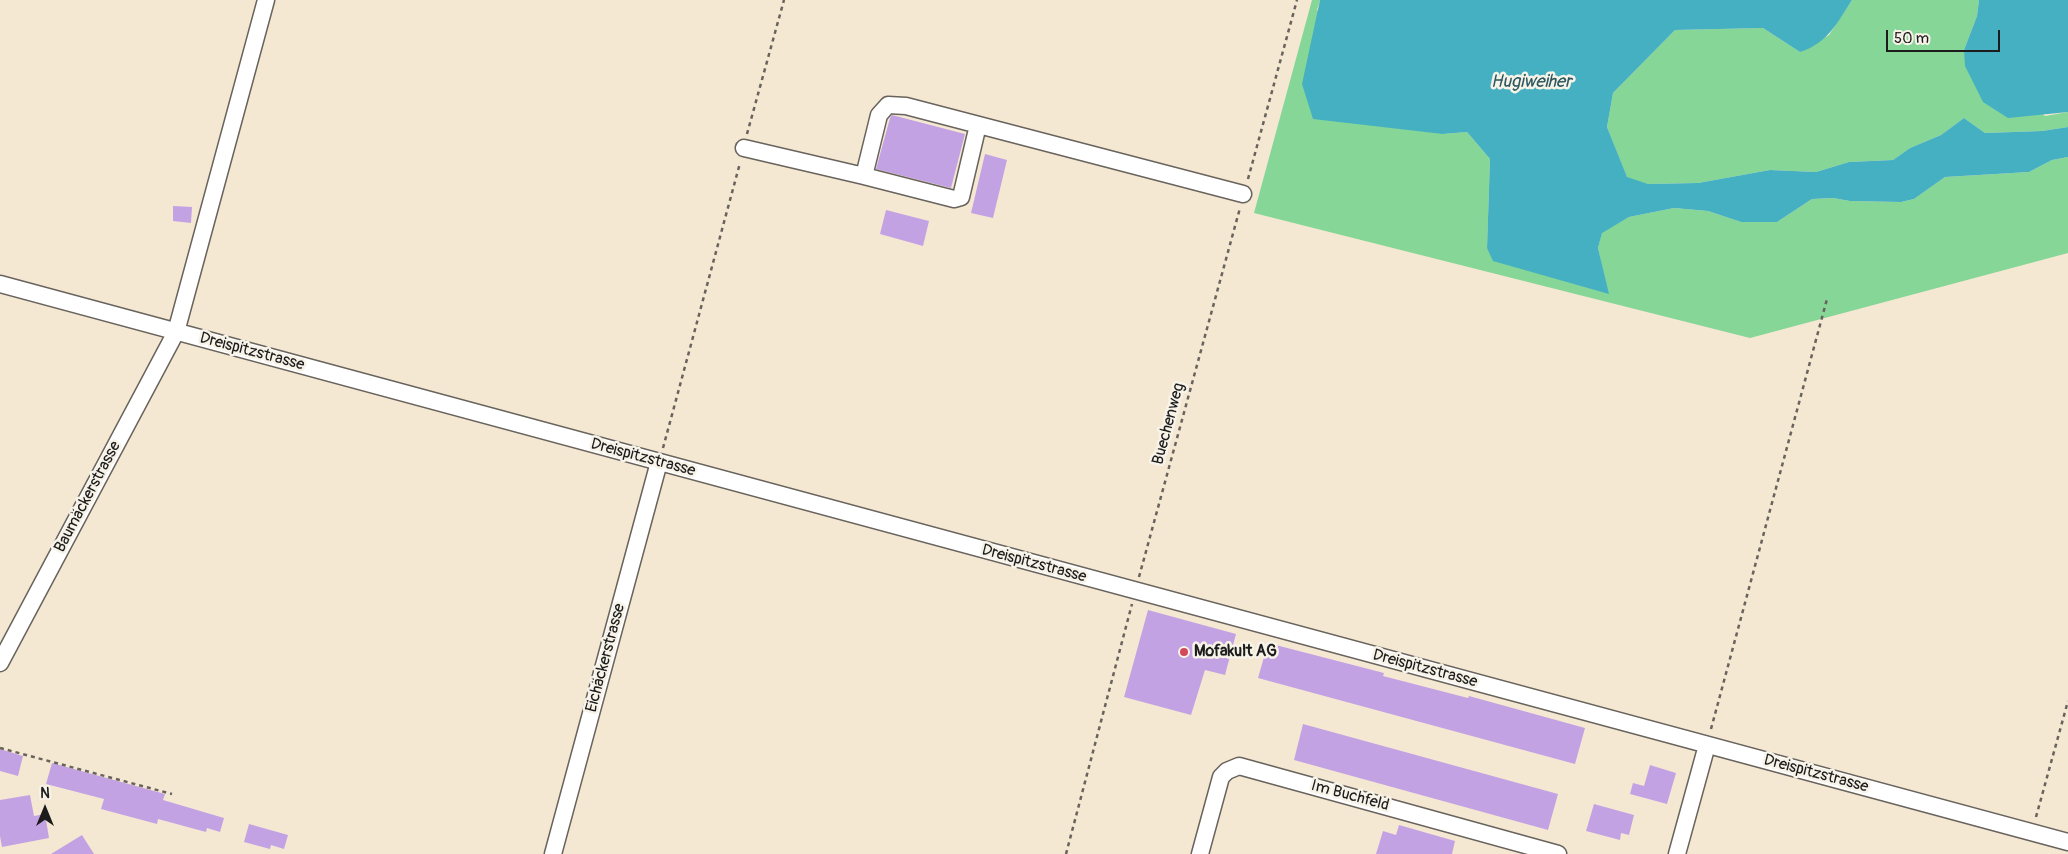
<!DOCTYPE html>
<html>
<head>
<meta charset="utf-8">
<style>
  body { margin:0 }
  #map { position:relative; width:2068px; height:854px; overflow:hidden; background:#f5e8d3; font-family:Pangolin,sans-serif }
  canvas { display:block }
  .north { position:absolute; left:20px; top:784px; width:50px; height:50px; -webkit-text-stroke:4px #f7f3e8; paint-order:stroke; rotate:0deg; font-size:14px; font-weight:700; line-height:20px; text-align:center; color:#1c1c1c }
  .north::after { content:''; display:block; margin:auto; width:18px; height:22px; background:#1c1c1c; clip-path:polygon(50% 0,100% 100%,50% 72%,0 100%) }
  .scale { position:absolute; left:1886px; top:30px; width:114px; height:22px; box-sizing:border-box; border:2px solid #1c1c1c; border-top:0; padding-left:6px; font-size:15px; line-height:18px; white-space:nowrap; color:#1c1c1c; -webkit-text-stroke:4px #f7f3e8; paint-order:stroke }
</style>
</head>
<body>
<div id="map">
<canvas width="2068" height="854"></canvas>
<div class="north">N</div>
<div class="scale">50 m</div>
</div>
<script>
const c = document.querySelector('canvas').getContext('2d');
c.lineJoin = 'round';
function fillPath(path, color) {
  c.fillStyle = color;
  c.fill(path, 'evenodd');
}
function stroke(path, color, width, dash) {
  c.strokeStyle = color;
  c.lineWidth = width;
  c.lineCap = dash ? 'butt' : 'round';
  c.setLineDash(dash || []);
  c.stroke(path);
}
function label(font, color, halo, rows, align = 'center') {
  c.font = font + ' Pangolin,sans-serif';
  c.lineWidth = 5;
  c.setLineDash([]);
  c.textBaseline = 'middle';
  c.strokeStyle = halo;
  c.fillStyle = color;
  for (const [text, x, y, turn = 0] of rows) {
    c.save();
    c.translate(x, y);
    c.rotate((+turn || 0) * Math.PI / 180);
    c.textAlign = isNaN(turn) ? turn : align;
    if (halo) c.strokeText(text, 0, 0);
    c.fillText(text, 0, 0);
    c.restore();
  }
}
fillPath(new Path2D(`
  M1312,0H1320L1317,10L1443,134L1467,132L1490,159L1487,248L1608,293L1598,248L1602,232L1629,217L1674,208L1708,211L1741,222H1777L1812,199L1833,198L1850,201L1901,202L1914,199L1945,177L2029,172L2052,160L2068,157V253L1750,338L1254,213Z
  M1852,0H1979L1977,16L1964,50L2045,116L2068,112V127L2042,131L1985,133L1964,118L1941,135L1910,148L1893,160L1849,162L1816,172L1770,170L1698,183L1647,184L1627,178L1607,127L1613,93L1675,30L1763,28L1800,52L1829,35Z`), '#85d697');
fillPath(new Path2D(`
  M1320,0H1852C1837,23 1828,43 1800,52L1763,28L1675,30L1613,93L1607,127L1627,177L1648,184L1698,183L1770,170L1816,172L1849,162L1893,160L1910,148L1941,135L1964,118L1985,133L2042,131L2068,127V157L2052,160L2029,172L1945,177L1914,199L1901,202L1850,201L1833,198L1812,199L1777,222H1741L1708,211L1674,208L1629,217L1602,233L1598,248L1609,294L1493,261L1487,248L1490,159L1467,132L1443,134L1313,119L1302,84Z
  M1979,0H2068V112L2008,118L1983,102L1965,66L1964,50L1977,16Z`), '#44b0c2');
fillPath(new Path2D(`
  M892,115L965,134L951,188L876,169L890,118Z
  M985,154L1007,160L993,218L971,213Z
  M173,206L192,207L191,223L173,221Z
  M886,210L929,221L923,246L880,234Z
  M1148,610L1236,634L1225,675L1205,670L1191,715L1124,697Z
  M1268,643L1384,673L1383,676L1468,698L1469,696L1585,728L1575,764L1258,678Z
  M1303,724L1558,794L1548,830L1294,760Z
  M0,749L23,756L18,776L0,771Z
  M52,763L165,794L163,800L224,818L220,832L207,828L206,832L158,819L157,824L101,809L104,799L46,784Z
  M1650,765L1676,773L1667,804L1630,794L1633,783L1644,786Z
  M30,795L34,816L45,814L49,838L2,847L0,836V800Z
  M1594,804L1634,815L1629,835L1621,833L1620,840L1586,831Z
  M249,824L288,835L284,849L271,845L270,849L244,842Z
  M1399,825L1455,841L1452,854H1376L1383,831L1396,835Z
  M82,835L94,854H51Z`), '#c3a2e4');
const minor = new Path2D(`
  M744,148L864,176L879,115L888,105L906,106L1243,194
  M864,176L954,199L961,197L978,125
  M0,284L2068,842
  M0,663L176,332L266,0
  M553,854L659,462
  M1200,854L1221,777L1227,771L1239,766L1558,854
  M1677,854L1707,745`);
stroke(minor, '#68635c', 19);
stroke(new Path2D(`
  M747,134L784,0
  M1248,179L1297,0
  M663,448L740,163
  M1139,577L1240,208
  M1711,729L1827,299
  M0,748L172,794
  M2036,817L2068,701
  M1066,854L1132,604`), '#68635c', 2.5, [4, 4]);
stroke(minor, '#fff', 16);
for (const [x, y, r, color] of [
  [1184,652,5,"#d1495b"]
]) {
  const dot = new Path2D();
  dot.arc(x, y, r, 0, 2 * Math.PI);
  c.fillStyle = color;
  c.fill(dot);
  stroke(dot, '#f7f3e8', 2);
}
label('16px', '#1c1c1c', '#f7f3e8', [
  ["Dreispitzstrasse",252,352,15],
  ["Buechenweg",1169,424,-75],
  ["Dreispitzstrasse",643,458,15],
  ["Baumäckerstrasse",88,497,-62],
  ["Dreispitzstrasse",1034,564,15],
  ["Eichäckerstrasse",606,658,-75],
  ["Dreispitzstrasse",1425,669,15],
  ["Dreispitzstrasse",1816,774,15],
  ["Im Buchfeld",1350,796,15]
]);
label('bold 16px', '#1c1c1c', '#f7f3e8', [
  ["Mofakult AG",1194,652]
], 'left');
label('italic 18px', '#2c575e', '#f7f3e8', [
  ["Hugiweiher",1531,82]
]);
</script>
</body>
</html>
